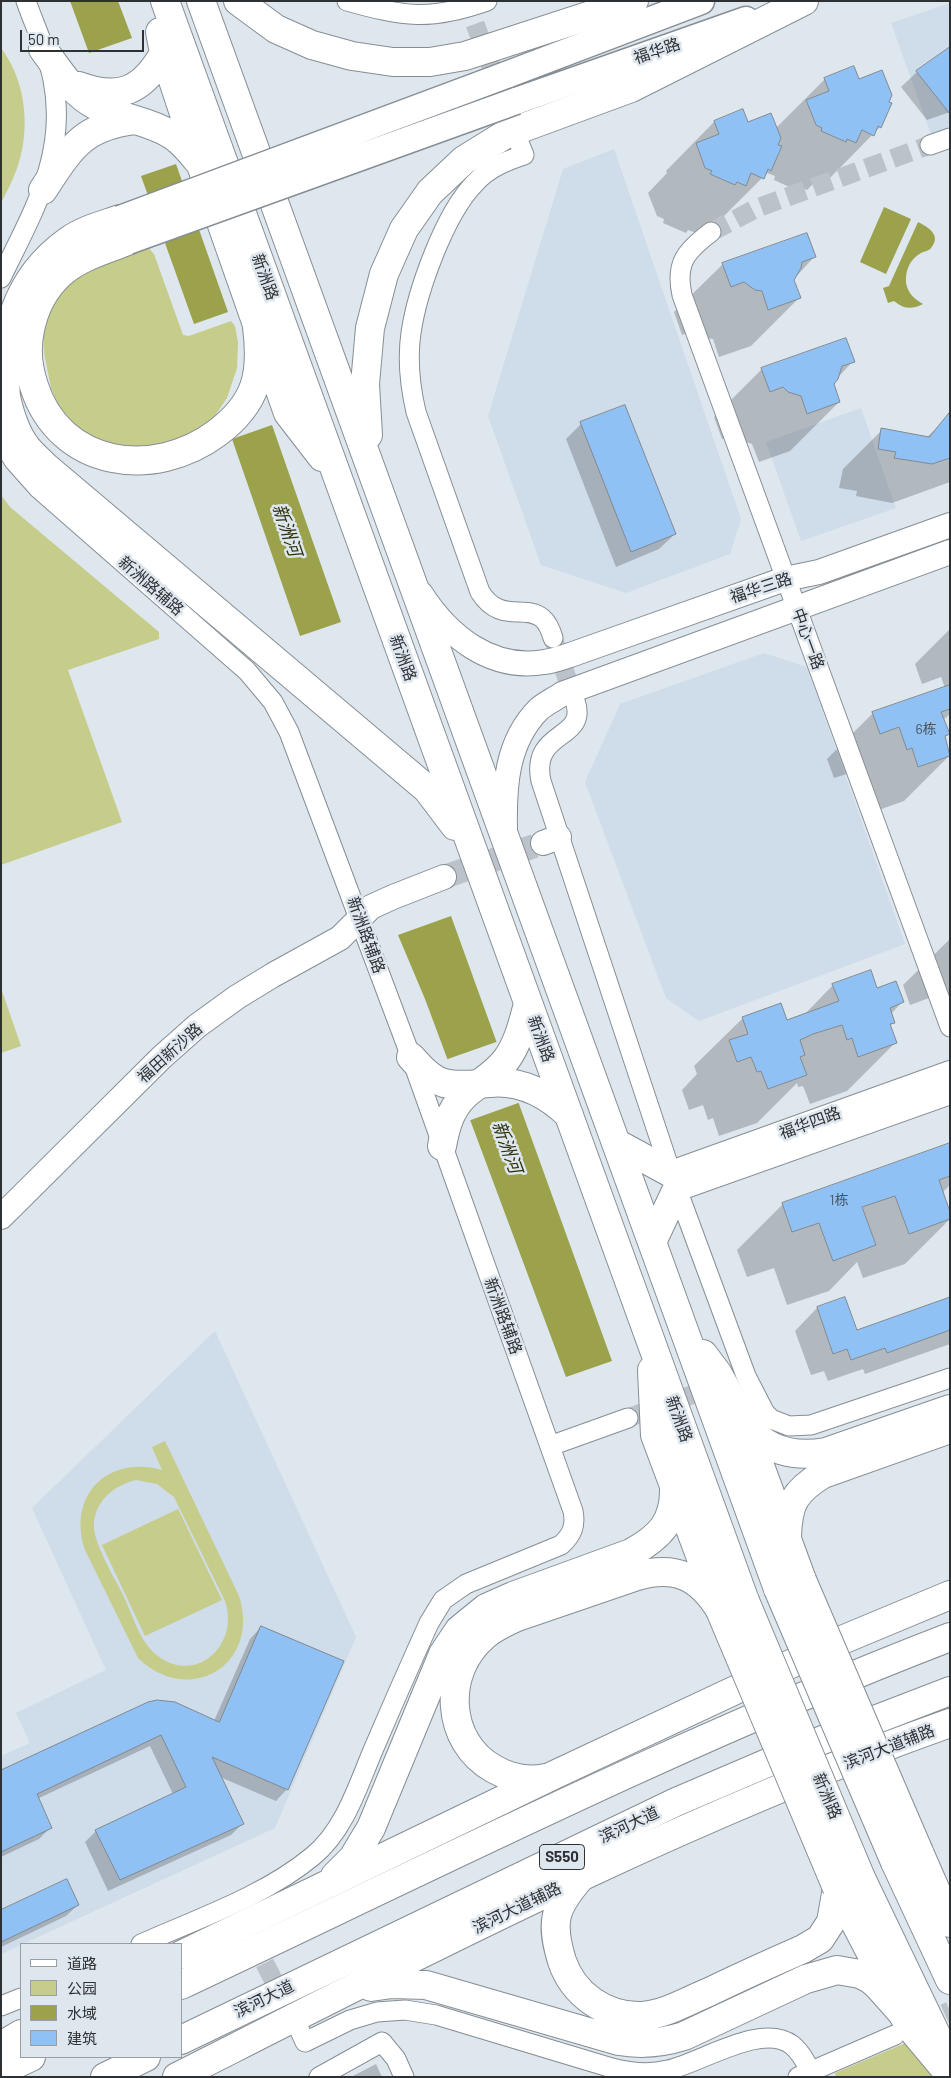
<!DOCTYPE html>
<html>
<head>
<meta charset="utf-8">
<style>
  body { margin:0 }
  #map { position:relative; width:951px; height:2078px; overflow:hidden; background:#dee6ee; font-family:Barlow,"Noto Sans SC",sans-serif }
  canvas { display:block }
  .frame { position:absolute; inset:0; border:2px solid #2e3134; pointer-events:none }
  .legend { position:absolute; left:20px; top:1943px; width:162px; height:115px; box-sizing:border-box; background:#dee6ee; border:1px solid #989ea4; margin:0; padding:6px 9px; list-style:none; font-size:15px; color:#2e3134 }
  .legend li { display:flex; align-items:center; gap:10px; height:25px }
  .legend b { width:25px; border:1px solid #989ea4 }
  .scale { position:absolute; left:20px; top:30px; width:124px; height:22px; box-sizing:border-box; border:2px solid #2e3134; border-top:0; padding-left:6px; font-size:15px; line-height:18px; white-space:nowrap; color:#2e3134; -webkit-text-stroke:4px #dee6ee; paint-order:stroke }
</style>
</head>
<body>
<div id="map">
<canvas width="951" height="2078"></canvas>
<div class="frame"></div>
<ul class="legend">
<li><b style="height:6px;background:#fff"></b>道路</li>
<li><b style="height:14px;background:#c6cc89"></b>公园</li>
<li><b style="height:14px;background:#9ba24b"></b>水域</li>
<li><b style="height:14px;background:#90c1f4"></b>建筑</li>
</ul>
<div class="scale">50 m</div>
</div>
<script>
const c = document.querySelector('canvas').getContext('2d');
c.lineJoin = 'round';
function fillPath(path, color) {
  c.fillStyle = color;
  c.fill(path, 'evenodd');
}
function stroke(path, color, width, dash) {
  c.strokeStyle = color;
  c.lineWidth = width;
  c.lineCap = dash ? 'butt' : 'round';
  c.setLineDash(dash || []);
  c.stroke(path);
}
function label(font, color, halo, rows, align = 'center') {
  c.font = font + ' Barlow,"Noto Sans SC",sans-serif';
  c.lineWidth = 5;
  c.setLineDash([]);
  c.textBaseline = 'middle';
  c.strokeStyle = halo;
  c.fillStyle = color;
  for (const [text, x, y, turn = 0] of rows) {
    c.save();
    c.translate(x, y);
    c.rotate((+turn || 0) * Math.PI / 180);
    c.textAlign = isNaN(turn) ? turn : align;
    if (halo) c.strokeText(text, 0, 0);
    c.fillText(text, 0, 0);
    c.restore();
  }
}
fillPath(new Path2D(`
  M950,3V131L932,137L891,23Z
  M614,149L741,519L730,554L626,593L541,565L488,416L563,169Z
  M861,408L896,508L801,541L766,442Z
  M764,653L807,667L905,944L699,1021L666,998L585,782L620,704Z
  M215,1331L356,1637L275,1828L1,1954V1756L30,1743L16,1713L106,1670L32,1508Z`), '#cfdcea');
fillPath(new Path2D(`
  M1,48C27,82 31,132 16,171C12,182 6,193 1,203Z
  M146,245L154,254L183,335L189,336L231,321L235,326L238,342L237,368L227,398L212,420L183,442L131,452L86,436L70,422L59,408L51,388L44,353L43,336L50,304L78,273Z
  M1,495L10,507L159,632V639L68,670L122,822L1,865Z
  M1,988L21,1046L1,1053Z
  M165,1441L239,1596C261,1664 190,1708 138,1658L85,1550C67,1495 108,1455 162,1470L152,1447ZM136,1480L157,1484L174,1497L225,1601C240,1645 196,1685 158,1656C140,1643 133,1616 124,1597C114,1577 101,1556 95,1535C89,1507 110,1486 136,1480Z
  M178,1509L222,1600L145,1636L102,1545Z
  M915,2039L936,2077H836L835,2073Z`), '#c6cc89');
fillPath(new Path2D(`
  M70,1H118L132,38L89,53Z
  M176,164L228,312L194,324L141,176Z
  M884,207L911,219L886,274L860,262Z
  M918,222C928,227 942,235 931,248C929,251 925,251 921,253C910,259 905,270 906,283C908,293 914,299 923,304C911,310 904,309 894,301L888,303L883,288L889,286Z
  M272,425L341,622L300,636L232,439Z
  M451,916L612,1361L566,1377L425,999L398,935Z`), '#9ba24b');
fillPath(new Path2D(`
  M499,1041L521,1102L468,1121L445,1060Z`), '#dee6ee');
fillPath(new Path2D(`
  M940,55L950,112L927,120L901,87L917,72Z
  M825,79L880,127L825,183L817,180L807,190L799,187L796,190L774,180L775,176L767,173L714,226L707,223L696,233L688,230L686,233L663,223L664,219L657,216L648,193L667,173L666,171L714,122L742,111L747,124L776,128Z
  M814,257L793,280L799,298L751,346L719,357L713,339L706,338L695,330L682,335L674,312L723,264Z
  M853,361L832,384L839,402L790,451L759,462L752,444L740,440L734,435L722,439L714,417L762,369Z
  M945,420L950,424V482L892,503L856,496L857,491L839,488L843,469L882,430L926,438Z
  M581,424L675,534L659,549L616,567L566,439Z
  M950,629V714L943,720L948,734L944,738L950,755L904,801L873,812L853,772L834,778L827,759L873,713L945,688L941,677L922,684L915,664Z
  M950,939V1038H949L942,1019L937,1021L929,998L910,1005L903,985Z
  M833,985L877,989L902,1002L891,1014L894,1022L890,1026L896,1042L847,1091L810,1104L803,1086L798,1087L797,1083L757,1123L719,1136L713,1118L708,1120L703,1105L689,1110L682,1090L697,1074L694,1066L743,1018L786,1022L803,1016Z
  M950,1145V1185L942,1193L950,1219L905,1264L863,1278L857,1262L829,1291L787,1305L774,1268L747,1277L737,1250L783,1204Z
  M950,1298V1344L865,1374L863,1369L828,1381L824,1371L811,1375L795,1331L817,1308L844,1299L856,1331Z
  M261,1627L287,1789L276,1801L220,1777L242,1824L231,1835L108,1891L85,1842L96,1831L173,1794L150,1746L37,1799L51,1827L39,1839L1,1857V1771L214,1721L250,1639Z
  M78,1905L66,1916L1,1947V1912Z
  M376,2064L382,2077H351Z`), '#0003');
const building = new Path2D(`
  M950,47V114L916,71Z
  M854,66L859,79L882,70L892,95L889,102L892,103L881,128L878,126L874,136L862,130L856,143L847,139L846,142L821,131L822,128L816,125L806,100L829,91L824,78Z
  M743,109L748,122L771,113L781,138L778,145L782,146L771,171L768,169L764,179L751,173L746,186L737,182L735,185L710,174L712,171L705,168L696,143L719,134L714,121Z
  M807,233L816,257L802,262L801,268L794,280L801,298L768,310L762,291L755,290L744,282L731,287L722,263Z
  M846,338L855,362L842,366L838,379L834,384L840,402L807,414L801,396L788,392L783,387L770,392L761,368Z
  M625,405L676,534L631,552L580,422Z
  M950,412V458L932,464L894,458L896,452L878,449L881,428L929,437Z
  M950,685V709L941,712L950,734L945,736L950,756L918,767L912,748L907,750L899,727L880,734L872,712Z
  M871,970L877,988L896,981L904,1002L890,1008L895,1023L890,1024L897,1043L858,1057L852,1038L847,1040L842,1025L813,1034L800,1040L805,1055L800,1057L807,1075L768,1089L761,1071L757,1072L751,1057L737,1062L729,1040L748,1034L742,1017L781,1003L787,1020L839,1001L832,984Z
  M950,1143V1176L939,1180L950,1212V1219L909,1234L895,1196L862,1207L876,1245L833,1261L819,1223L792,1232L782,1203Z
  M845,1297L857,1330L950,1297V1330L887,1353L885,1348L851,1360L847,1349L833,1354L817,1307Z
  M261,1626L344,1661L288,1790L212,1757L244,1824L120,1880L95,1830L186,1787L161,1735L37,1794L52,1828L1,1852V1770L148,1702L157,1700L175,1702L219,1722Z
  M67,1879L79,1905L1,1942V1910Z`);
fillPath(building, '#90c1f4');
stroke(building, '#828990', 1);
stroke(new Path2D(`
  M475,24L500,90
  M711,232L757,208L930,145
  M553,638L575,701
  M628,1418L716,1386
  M252,1938L285,2003
  M919,2025L950,2011`), '#bbc2c9', 19, [19, 9]);
stroke(new Path2D(`
  M444,877L543,843`), '#bbc2c9', 24, [24, 12]);
const minor = new Path2D(`
  M347,1C404,17 430,21 487,1
  M518,140L524,155C506,161 488,168 475,183C445,213 417,291 411,333C407,360 410,386 416,412L480,592C500,624 525,604 542,618C548,623 551,631 553,638
  M930,145L950,138
  M711,232C686,251 675,263 682,295L950,1027
  M1,278C32,213 68,156 53,80C48,53 35,27 26,1
  M1,440L14,461L38,488L247,671L273,702L289,732L411,1057L573,1511C576,1526 572,1535 561,1545L466,1584L443,1600L429,1623C410,1665 392,1706 374,1748C358,1785 345,1830 313,1856C265,1896 197,1919 141,1944
  M575,701C589,741 530,729 541,781L671,1173L746,1376L765,1413L771,1419L789,1426L811,1425L950,1378
  M550,1446L628,1418
  M1,2006L21,1998
  M300,2031L305,2042L350,2020L377,2012L405,2010L436,2015L612,2068C631,2073 649,2075 668,2070C701,2063 761,2022 792,2045C802,2053 808,2066 813,2077
  M319,2077L382,2042L396,2059L404,2077
  M798,2077L895,2035`);
const tertiary = new Path2D(`
  M421,594C448,636 491,671 544,662C554,661 564,657 573,654L785,579L819,572L950,525
  M505,830C504,787 506,742 539,709C546,703 555,699 562,694L950,552
  M543,843L559,837
  M671,1173L950,1073
  M677,1189L950,1092
  M1,1217L162,1057L197,1026L237,997L273,975L340,938L371,907L393,897L444,877`);
const secondary = new Path2D(`
  M506,75L701,1
  M516,101L746,20`);
const primary = new Path2D(`
  M165,1L745,1601
  M201,1L778,1589
  M238,1L276,29L312,45L352,56L393,62H430L465,56L634,1
  M160,32L164,53L201,165L288,413L322,457
  M43,49C58,69 72,93 95,105C118,118 147,120 170,134C181,140 189,150 197,160
  M79,86C119,101 143,91 164,53
  M43,190C70,149 82,126 135,120
  M120,219C103,225 83,230 68,241C16,278 0,336 6,397C10,415 16,435 28,449C34,456 41,462 47,468L427,789L455,826
  M128,241C104,250 79,257 60,274C44,289 34,309 30,330C26,348 28,368 34,386C60,468 154,480 217,433C257,403 263,374 257,327
  M368,435L365,384L370,328L384,274L404,229L430,192L464,160L506,134L631,88L804,1
  M411,1057C420,1067 430,1079 444,1083C458,1087 475,1084 490,1083C521,1080 547,1094 569,1115
  M616,1143L671,1173
  M442,1146C446,1124 452,1104 471,1090C484,1080 496,1073 506,1060C518,1044 523,1023 528,1004
  M652,1242L677,1189
  M703,1354L718,1374L742,1417L802,1580
  M652,1370L655,1435L716,1598
  M747,1424C765,1452 795,1457 826,1452L950,1409
  M787,1536C788,1503 795,1491 823,1474L950,1429
  M546,1778C528,1782 510,1778 494,1769C445,1742 442,1672 484,1636C494,1627 506,1622 517,1617L637,1576C676,1565 700,1577 720,1610
  M919,1852L950,1923
  M895,1862L950,1980
  M335,1876L353,1858L371,1828L443,1654L459,1630L486,1608L513,1596L631,1553C660,1537 675,1522 674,1487
  M580,1878C554,1908 550,1922 562,1961C573,1994 605,2017 641,2016C664,2015 687,2001 709,1992C740,1977 771,1963 803,1949L820,1939L831,1922L837,1888
  M861,1878L947,2057
  M837,1888L909,2026L950,2075
  M181,1955L554,1775L842,1640L950,1595
  M371,1987L392,1984L426,1985L619,2041C642,2045 662,2043 684,2036L806,1979L837,1970L860,1974L870,1979L878,1986L902,2013
  M177,2077C430,1949 682,1818 950,1723`);
const trunk = new Path2D(`
  M181,1985C435,1865 687,1738 950,1637
  M181,2040L676,1802L807,1746L950,1691
  M1,2046L21,2034
  M1,2071L31,2057
  M105,2077L146,2057`);
stroke(minor, '#868e95', 21);
stroke(tertiary, '#868e95', 26);
stroke(secondary, '#868e95', 29);
stroke(primary, '#868e95', 30);
stroke(trunk, '#868e95', 30);
stroke(minor, '#fff', 19);
stroke(tertiary, '#fff', 24);
stroke(secondary, '#fff', 26);
stroke(primary, '#fff', 28);
stroke(trunk, '#fff', 28);
const secondaryBridge = new Path2D(`
  M120,219L506,75
  M128,241L516,101`);
const primaryBridge = new Path2D(`
  M802,1580L919,1852
  M778,1589L895,1862
  M745,1601L861,1878
  M720,1610L837,1888`);
stroke(secondaryBridge, '#868e95', 29, []);
stroke(primaryBridge, '#868e95', 30, []);
stroke(secondaryBridge, '#fff', 26);
stroke(primaryBridge, '#fff', 28);
label('14px', '#465564', null, [
  ["6栋",926,729],
  ["1栋",839,1200]
]);
for (const [x, y, w] of [
  [562,1857,45]
]) {
  const box = new Path2D();
  box.roundRect(x - w / 2, y - 12.5, w, 25, 4);
  c.fillStyle = '#dee6ee';
  c.fill(box);
  stroke(box, '#2e3134', 1);
}
label('bold 15px', '#2e3134', null, [
  ["S550",562,1857]
]);
label('16px', '#2e3134', '#dee6ee', [
  ["福华路",657,51,-19],
  ["新洲路",265,277,70],
  ["新洲路辅路",151,586,41],
  ["福华三路",761,588,-18],
  ["中心一路",808,639,70],
  ["新洲路",403,658,70],
  ["新洲路辅路",366,935,70],
  ["新洲路",541,1039,70],
  ["福田新沙路",170,1053,-42],
  ["福华四路",810,1123,-20],
  ["新洲路辅路",503,1316,70],
  ["新洲路",679,1419,70],
  ["滨河大道辅路",889,1747,-21],
  ["新洲路",827,1796,67],
  ["滨河大道",629,1825,-25],
  ["滨河大道辅路",517,1908,-26],
  ["滨河大道",264,1999,-26]
]);
label('italic 18px', '#2e310b', '#dee6ee', [
  ["新洲河",287,530,71],
  ["新洲河",507,1147,70]
]);
</script>
</body>
</html>
